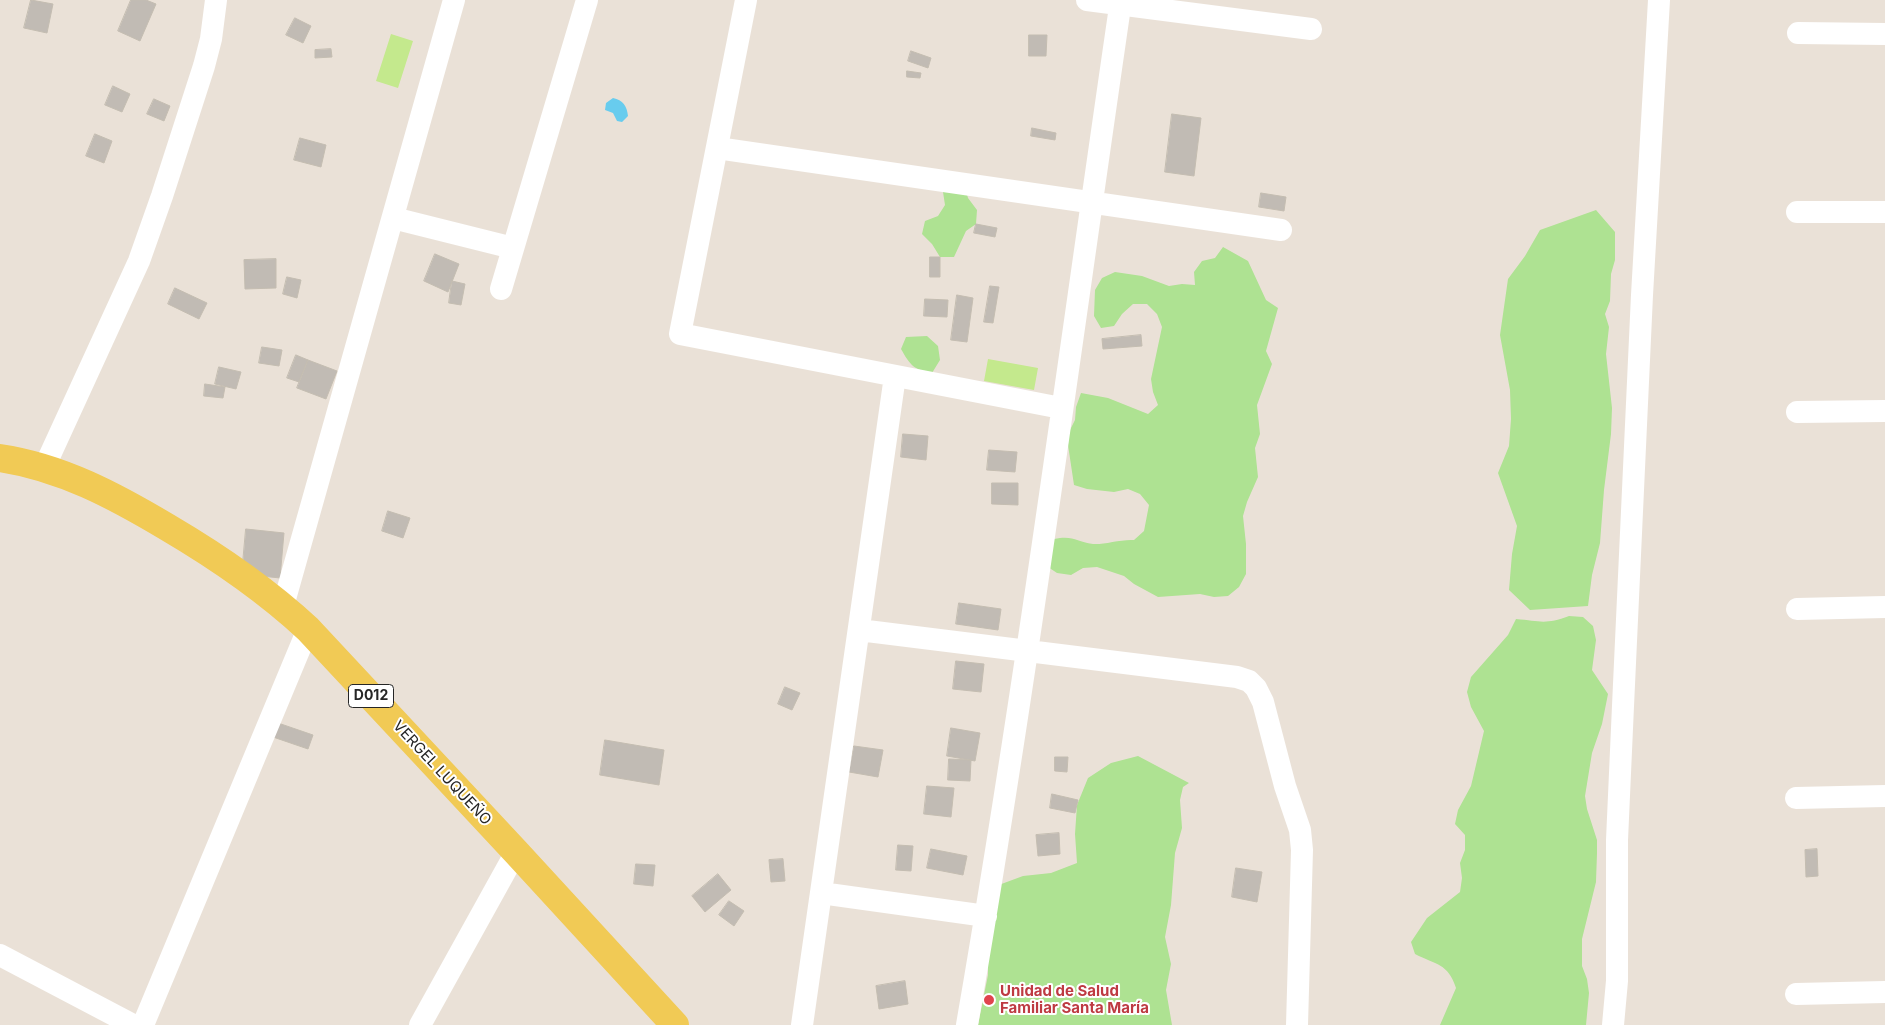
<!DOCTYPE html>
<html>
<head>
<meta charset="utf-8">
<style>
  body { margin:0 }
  canvas { display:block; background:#eae1d7 }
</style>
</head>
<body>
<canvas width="1885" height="1025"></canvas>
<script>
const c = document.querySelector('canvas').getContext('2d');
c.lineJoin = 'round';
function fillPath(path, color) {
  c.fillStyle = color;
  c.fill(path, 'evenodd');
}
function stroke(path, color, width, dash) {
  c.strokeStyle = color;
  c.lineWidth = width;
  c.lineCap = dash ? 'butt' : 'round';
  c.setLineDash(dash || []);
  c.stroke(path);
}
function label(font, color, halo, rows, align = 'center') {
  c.font = font + ' Inter,sans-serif';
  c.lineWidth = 4;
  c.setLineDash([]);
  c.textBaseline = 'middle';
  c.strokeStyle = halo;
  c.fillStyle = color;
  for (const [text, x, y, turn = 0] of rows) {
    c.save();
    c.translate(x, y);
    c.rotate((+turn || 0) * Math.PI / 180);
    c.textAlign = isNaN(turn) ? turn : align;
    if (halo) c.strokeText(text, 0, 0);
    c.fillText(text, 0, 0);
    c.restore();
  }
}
fillPath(new Path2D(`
  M964,184L968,198L977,210L976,224L966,231L954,257H940L932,244L922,234L925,221L938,216L945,205L943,192Z
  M1596,210L1615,232V260L1611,274L1610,301L1605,314L1609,327L1606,354L1612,408L1611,434L1604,490L1600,543L1592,575L1588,606L1530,610L1509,590L1512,554L1517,526L1498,473L1509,446L1511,419L1510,390L1500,335L1508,279L1525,256L1540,230Z
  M1223,247L1248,261L1266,300L1278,308L1266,351L1272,364L1257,405L1260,434L1255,448L1258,477L1247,502L1243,516L1246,544V574L1239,587L1228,596L1214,597L1200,594L1158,597L1134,584L1124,576L1097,567L1083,568L1071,575L1057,573L1045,565L1054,539C1074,535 1076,542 1093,544C1103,545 1121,539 1134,540L1144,531L1149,505L1140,494L1128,489L1114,492L1087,489L1074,485L1068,445L1069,432L1075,420L1076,407L1081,393L1108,398L1148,414L1158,405L1153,392L1151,379L1162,327L1157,314L1147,304H1133L1122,314L1114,326L1101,328L1094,316L1095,290L1102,278L1115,272L1142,276L1169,286L1182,284L1195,285L1194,272L1202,261L1215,258Z
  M927,336L938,346L940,360L932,373C914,370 910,365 901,349L906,337Z
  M1569,616L1583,617L1593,626L1596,640L1592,670L1608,694L1602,724L1592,753L1585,796L1587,809L1597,840V853L1596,882L1582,939V966L1587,979L1589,993L1586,1025H1440L1456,988C1448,963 1436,965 1415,954L1411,942L1427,918L1460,892L1462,878L1460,863L1465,850V835L1455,824L1458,810L1471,786L1484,731L1471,707L1467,692L1471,677L1508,635L1516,619C1540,621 1545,625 1569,616Z
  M1138,756L1189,783L1183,787L1180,800L1182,828L1175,853L1171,905L1165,937L1171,964L1166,990L1172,1025H978L988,975V947L996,886L1023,876L1051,873L1077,863L1075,834L1077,805L1088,778L1111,763Z`), '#aee292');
fillPath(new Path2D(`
  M391,34L413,41L398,88L376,81Z
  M988,359L1038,368L1034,390L984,381Z`), '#c4e98d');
fillPath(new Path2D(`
  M613,98C623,100 627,106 628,116L622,122L617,121L613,113L605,110L606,103Z`), '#68ccee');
const building = new Path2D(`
  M31,0L53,4L47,33L24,28Z
  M131,0H146L156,4L140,41L118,31Z
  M295,18L311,26L303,43L286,35Z
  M1029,35H1047L1046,56H1029Z
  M331,49L332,57L315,58V50Z
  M911,51L931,58L928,68L908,61Z
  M907,71L921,73L920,78L907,77Z
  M113,86L130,94L122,112L105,105Z
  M154,99L170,106L164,121L147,114Z
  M1172,114L1201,118L1194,176L1165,172Z
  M1032,128L1056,133L1055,140L1031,136Z
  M95,134L112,141L104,163L86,156Z
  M300,138L326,145L321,167L294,160Z
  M1261,193L1286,197L1284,211L1259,207Z
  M976,224L997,228L995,237L974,233Z
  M435,254L459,264L448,292L424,281Z
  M930,257H940V277H930Z
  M276,259V288L245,289L244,260Z
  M287,277L301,280L297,298L283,294Z
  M452,281L465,284L461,305L449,303Z
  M990,286L999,287L993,323L984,322Z
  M175,288L207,303L199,319L168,304Z
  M957,295L973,298L967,342L951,340Z
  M925,299L948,300L947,317L924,316Z
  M1141,335L1142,346L1103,349L1102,339Z
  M262,347L282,350L279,366L259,363Z
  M296,355L308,360L299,382L287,378Z
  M308,360L337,371L326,399L297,388Z
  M219,367L241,372L236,389L215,384Z
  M205,384L225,387L223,398L204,396Z
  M903,434L928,436L926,460L901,457Z
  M989,450L1017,452L1015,472L987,470Z
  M992,483H1018V505L992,504Z
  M388,511L410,518L403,538L382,531Z
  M246,529L284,533L280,578L242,574Z
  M959,603L1001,609L998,630L956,624Z
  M956,661L984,664L981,692L953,689Z
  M785,687L800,693L792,710L778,704Z
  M278,723L313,735L308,749L273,737Z
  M951,728L980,733L975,761L947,756Z
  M605,740L664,750L659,785L600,775Z
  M854,746L883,750L878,777L849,772Z
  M1055,757H1068L1067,772L1055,771Z
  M949,759L971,760L970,781L948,780Z
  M927,786L954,788L951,817L924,814Z
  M1052,794L1078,800L1075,813L1050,808Z
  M1059,833L1060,854L1038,856L1036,835Z
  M898,845L913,846L911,871L896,870Z
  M931,849L967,856L963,875L927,868Z
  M1817,849L1818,876L1806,877L1805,850Z
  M783,859L785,881L771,882L769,860Z
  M636,864L655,865L653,886L634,884Z
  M1236,868L1262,872L1257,902L1232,897Z
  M718,874L731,890L705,912L692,896Z
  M729,901L744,911L734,926L719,915Z
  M905,981L908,1004L879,1009L876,986Z`);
fillPath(building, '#c1bbb4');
stroke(building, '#c4bdb1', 1);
stroke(new Path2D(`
  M746,0L680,334L1061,408
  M1087,0L1311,29
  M1798,33L1885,34
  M717,148L1281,230
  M1797,212H1885
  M393,218L513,248
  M501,289L587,0
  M1797,412L1885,411
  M44,468L139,261L162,196L204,66L211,39L216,0
  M283,606L454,0
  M1797,609L1885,607
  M859,630L1237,677L1249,681L1256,688L1263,702L1285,786L1300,830L1302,850L1297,1025
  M1796,798L1885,796
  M821,893L986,916
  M0,955L133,1025
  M1796,994L1885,992
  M143,1025L308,629
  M420,1025L516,852
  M802,1025L895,376
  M967,1025C1026,685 1071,342 1121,0
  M1613,1025L1617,981V840L1623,706L1642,295L1659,0`), '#fff', 22);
stroke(new Path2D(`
  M0,458C61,467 115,496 167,527C218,557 265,589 308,629L516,852L675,1025`), '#f1ca55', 28);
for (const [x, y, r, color] of [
  [989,1000,6,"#e0444e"]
]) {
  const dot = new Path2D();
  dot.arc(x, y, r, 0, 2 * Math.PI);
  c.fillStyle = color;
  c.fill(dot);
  stroke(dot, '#fff', 2);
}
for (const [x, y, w] of [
  [371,696,45]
]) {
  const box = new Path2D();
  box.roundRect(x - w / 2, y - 11.5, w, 23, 4);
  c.fillStyle = '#fff';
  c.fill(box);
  stroke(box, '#262626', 1);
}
label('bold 14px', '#262626', null, [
  ["D012",371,696]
]);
label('15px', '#262626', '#fff', [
  ["VERGEL LUQUEÑO",442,773,47]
]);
label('bold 15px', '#be3a42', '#fff', [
  ["Unidad de Salud",1000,991],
  ["Familiar Santa María",1000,1008]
], 'left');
</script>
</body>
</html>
